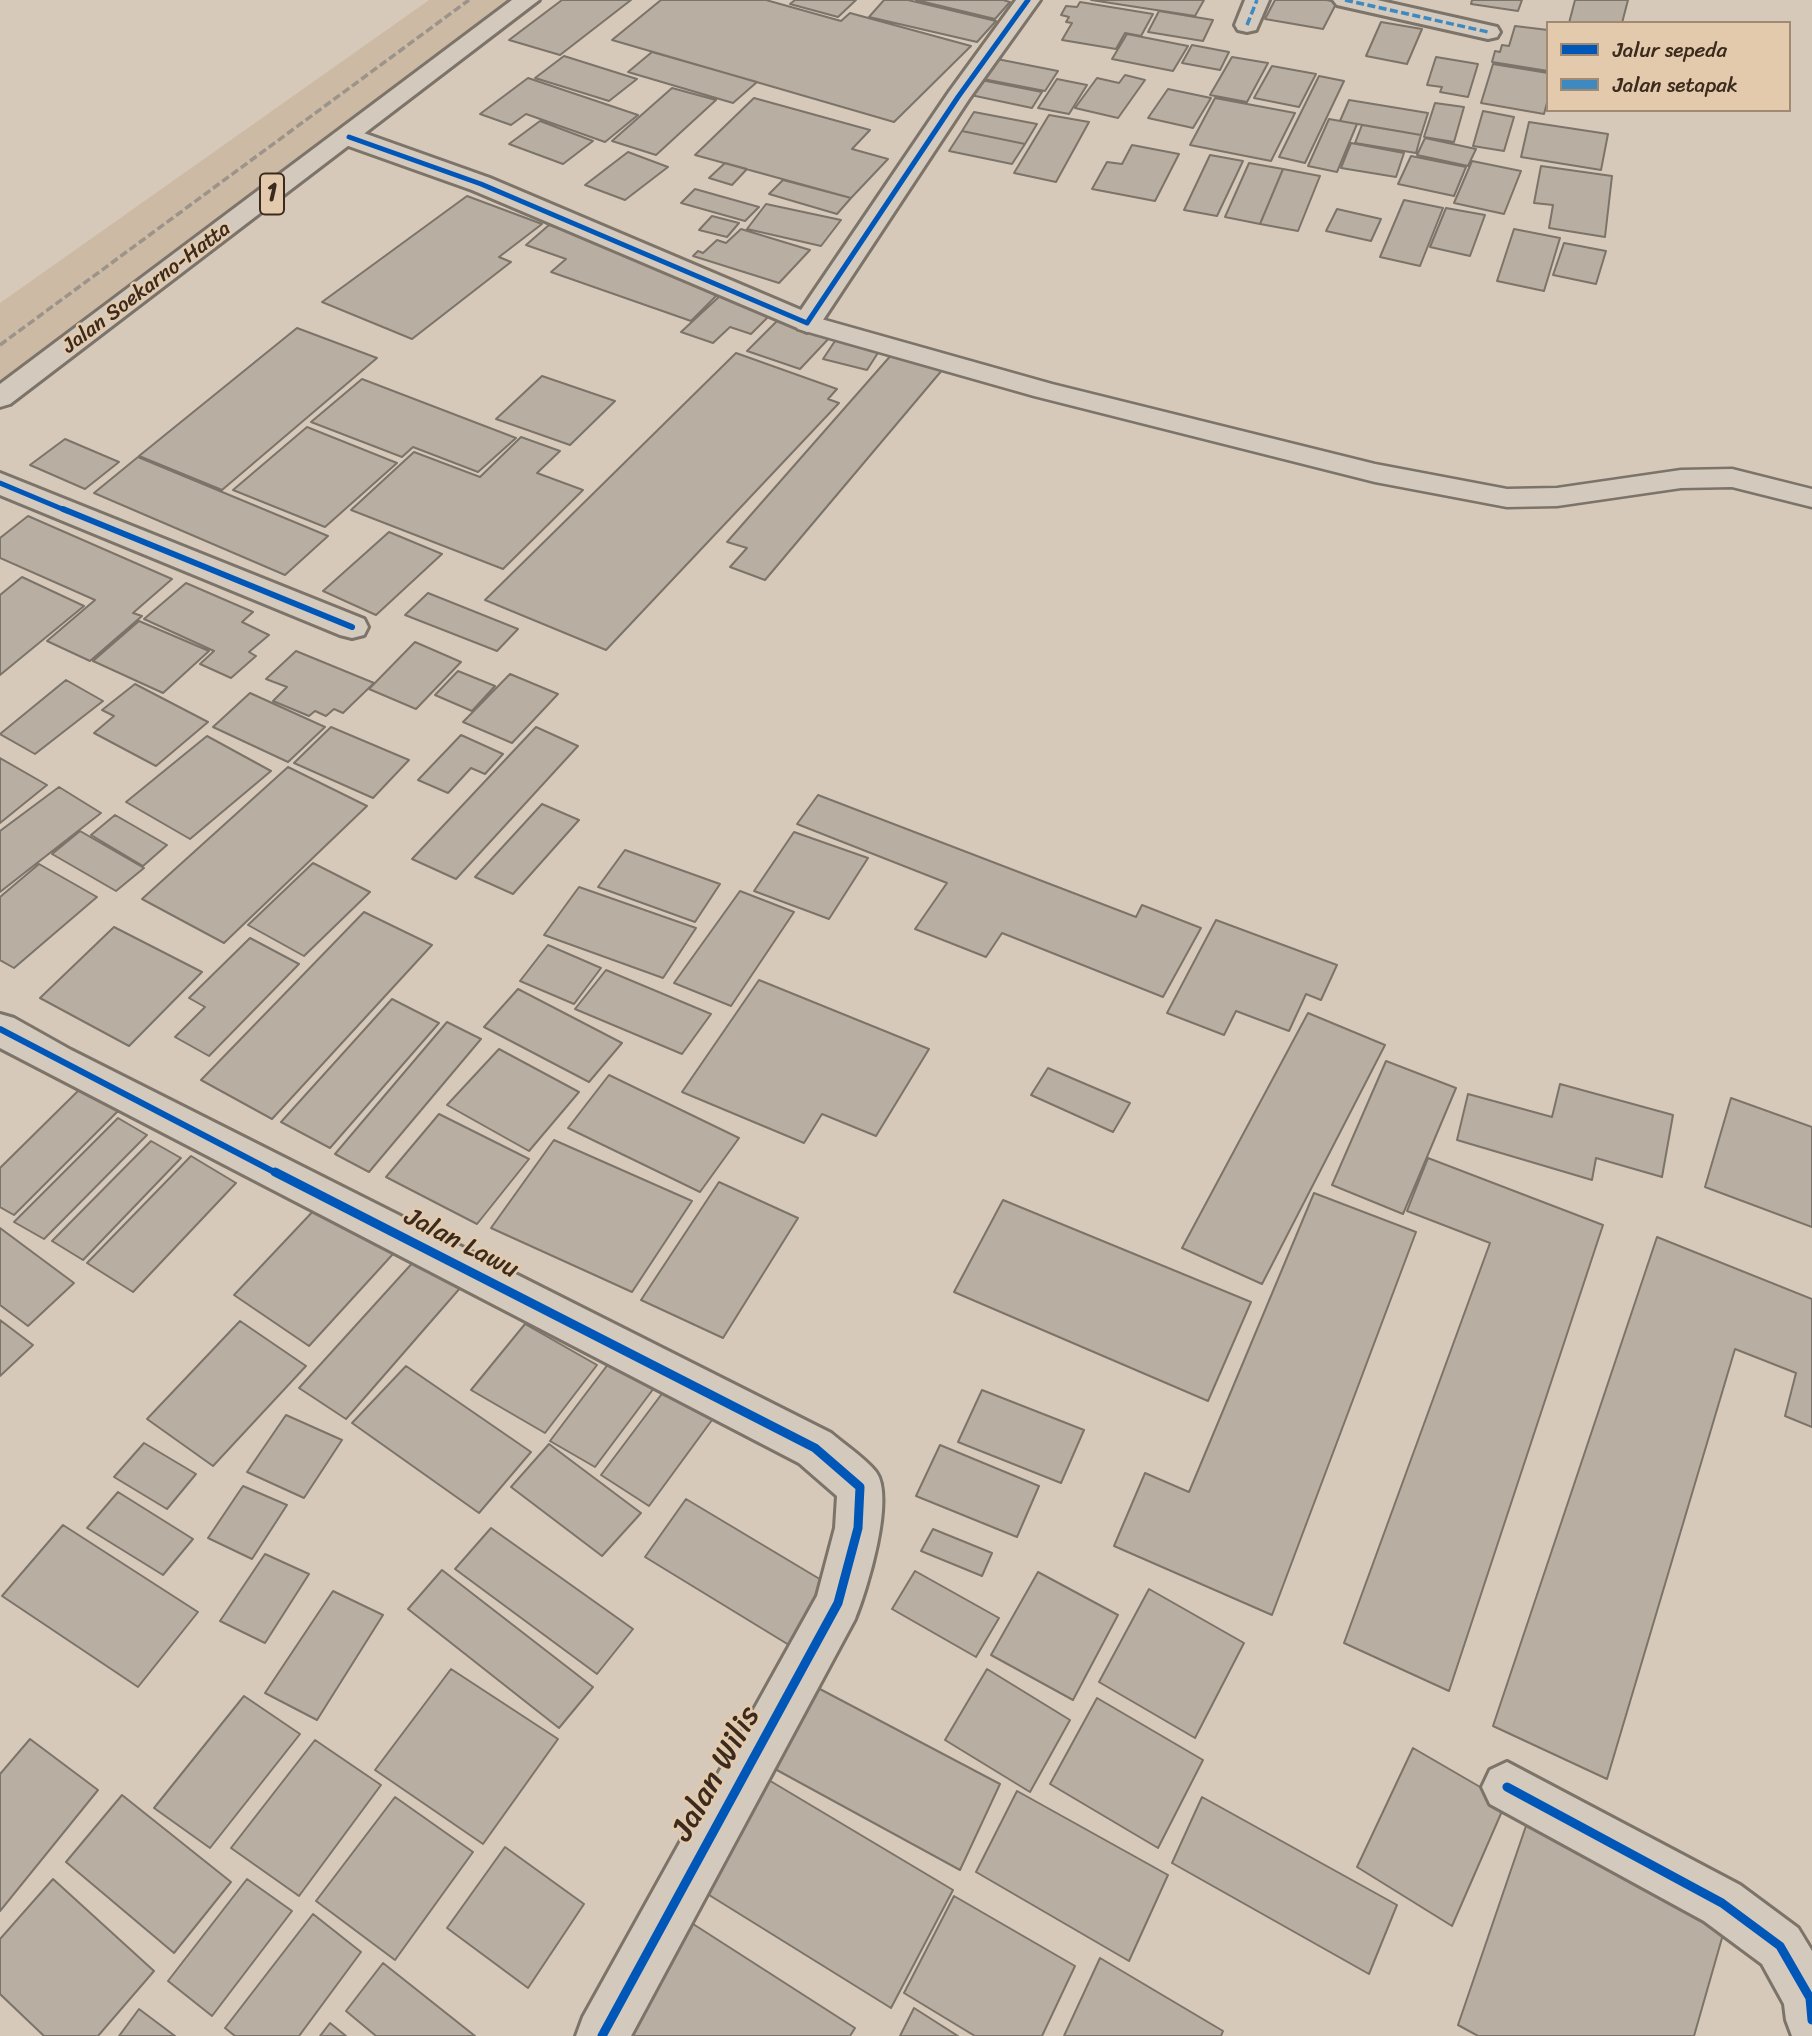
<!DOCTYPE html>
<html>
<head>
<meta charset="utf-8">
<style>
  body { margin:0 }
  #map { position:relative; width:1812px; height:2036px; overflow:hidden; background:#d7c9b9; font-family:Sriracha,sans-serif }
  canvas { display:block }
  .legend { position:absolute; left:1546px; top:21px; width:245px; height:91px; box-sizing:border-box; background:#e4caac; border:2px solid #a08a73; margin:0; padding:9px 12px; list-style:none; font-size:21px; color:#3b2a1e }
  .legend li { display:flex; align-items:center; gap:14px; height:35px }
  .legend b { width:35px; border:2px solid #a08a73 }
</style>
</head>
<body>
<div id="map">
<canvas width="1812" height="2036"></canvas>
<ul class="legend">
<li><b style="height:9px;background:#0057b8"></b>Jalur sepeda</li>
<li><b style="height:9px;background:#3e89bf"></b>Jalan setapak</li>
</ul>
</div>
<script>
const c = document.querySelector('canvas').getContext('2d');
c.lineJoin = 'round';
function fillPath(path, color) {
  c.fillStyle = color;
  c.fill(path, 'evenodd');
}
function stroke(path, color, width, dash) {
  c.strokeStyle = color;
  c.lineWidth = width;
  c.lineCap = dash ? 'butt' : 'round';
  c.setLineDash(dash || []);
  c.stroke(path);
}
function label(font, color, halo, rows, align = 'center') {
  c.font = font + ' Sriracha,sans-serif';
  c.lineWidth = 5;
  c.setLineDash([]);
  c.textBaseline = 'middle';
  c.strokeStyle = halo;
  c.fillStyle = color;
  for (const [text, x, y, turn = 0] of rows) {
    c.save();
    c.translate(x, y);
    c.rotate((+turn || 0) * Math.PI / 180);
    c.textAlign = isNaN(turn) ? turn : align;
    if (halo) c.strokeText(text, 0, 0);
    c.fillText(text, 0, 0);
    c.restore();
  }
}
fillPath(new Path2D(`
  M429,0H518L0,390V303Z`), '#cdbaa4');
const building = new Path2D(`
  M562,0H631L560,55L509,40Z
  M661,0H766L841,21L850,13L971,46L894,122L612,40Z
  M795,0H856L838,17L790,4Z
  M884,0H908L996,21L977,42L869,17Z
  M916,0H1003L1010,2L995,19Z
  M1091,0H1204L1195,16Z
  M1275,0H1326L1337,2L1323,29L1265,19Z
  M1472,0H1522L1518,11L1471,4Z
  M1575,0H1628L1622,23H1569Z
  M1080,2L1153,14L1141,36L1125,33L1116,49L1062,40L1072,23L1066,22L1069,17L1061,15L1066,6L1077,7Z
  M1159,11L1213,20L1203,41L1148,32Z
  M1381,22L1422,29L1407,64L1366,56Z
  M1515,26L1548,30V71L1492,62L1495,51L1500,52L1502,45L1509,46Z
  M1127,34L1188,46L1173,71L1112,59Z
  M1192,45L1229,52L1220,70L1182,63Z
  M652,52L757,82L733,103L628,72Z
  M564,56L637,79L609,101L535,78Z
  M1232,57L1268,63L1247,102L1210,95Z
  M1436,57L1478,64L1468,97L1440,92L1442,87L1427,85Z
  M997,59L1058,71L1045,91L983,79Z
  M1493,64L1548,73V99L1544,114L1481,103Z
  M1272,66L1316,74L1299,107L1254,98Z
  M1125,75L1145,80L1118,118L1075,108L1097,78L1119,83Z
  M1319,76L1344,81L1305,163L1279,157Z
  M528,78L638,115L605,142L526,114L511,125L480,114Z
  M976,79L1042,92L1032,108L966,94Z
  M1057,79L1087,85L1069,114L1038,108Z
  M672,88L716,100L656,155L612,141Z
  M1168,89L1211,98L1193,128L1148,118Z
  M754,98L870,130L852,149L888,159L851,198L695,155Z
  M1215,98L1295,113L1271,161L1190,145Z
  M1349,100L1428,113L1421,135L1340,121Z
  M1435,103L1464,107L1454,142L1424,137Z
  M1483,111L1514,117L1504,151L1473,146Z
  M974,112L1037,124L1025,144L962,131Z
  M1049,115L1089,122L1056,182L1014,173Z
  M1329,119L1357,124L1337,172L1308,166Z
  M540,121L593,141L563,164L509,144Z
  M1529,122L1608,134L1601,170L1521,157Z
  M1362,125L1421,135L1416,153L1355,143Z
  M962,131L1025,144L1012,164L949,151Z
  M1425,138L1476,149L1468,166L1417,155Z
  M1351,143L1404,153L1396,177L1341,168Z
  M1132,145L1179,154L1155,201L1092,189L1107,162L1122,164Z
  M628,152L668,167L625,200L585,185Z
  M1210,155L1243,161L1217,216L1184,210Z
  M1411,156L1466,167L1454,196L1398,184Z
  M1472,161L1521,171L1504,214L1454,203Z
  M725,163L747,169L732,185L709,178Z
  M1249,163L1283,169L1260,224L1225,217Z
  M1541,166L1612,176L1605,237L1549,228L1553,205L1534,203Z
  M1283,169L1320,176L1298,231L1260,224Z
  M783,180L851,198L837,214L769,194Z
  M695,189L759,207L745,221L681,203Z
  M467,196L542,224L499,257L511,262L412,339L322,302Z
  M1404,200L1443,208L1420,266L1380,257Z
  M766,204L841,220L821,246L747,229Z
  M1446,208L1485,215L1470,256L1430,247Z
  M1337,209L1381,219L1371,241L1326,231Z
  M712,216L739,223L727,237L699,230Z
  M549,225L672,266L664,273L720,292L691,321L551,272L566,259L526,245Z
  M741,229L810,250L779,283L693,256L698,251L703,253L717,240L726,243Z
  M1514,229L1560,238L1544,291L1497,281Z
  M1564,243L1606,251L1596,284L1553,275Z
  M722,294L774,311L751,334L730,327L713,343L681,332Z
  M781,317L833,334L800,369L747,351Z
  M297,328L377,358L222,490L139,456Z
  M837,338L881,348L867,370L823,359Z
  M736,353L837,389L828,399L839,403L606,650L485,600Z
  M893,353L943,369L765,580L730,567L747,548L727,542Z
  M542,376L615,401L570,445L496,419Z
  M362,379L516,438L478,472L413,447L402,457L311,422Z
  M307,427L397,463L325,527L233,490Z
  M521,437L560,451L537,473L583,490L503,569L351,510L414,452L480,477Z
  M65,439L119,462L85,489L30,465Z
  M138,457L328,536L285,575L94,493Z
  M28,516L172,579L133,613L142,616L90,661L47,641L95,600L0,558V538Z
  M389,532L442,554L376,615L323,591Z
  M22,577L84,606L0,675V595Z
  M186,583L253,612L242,622L269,635L249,652L256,656L231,678L200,664L214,651L144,619Z
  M428,593L518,629L497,651L405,615Z
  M139,621L209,651L163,693L93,661Z
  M415,642L461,662L416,709L369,689Z
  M296,651L374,683L343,713L334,709L326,716L315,711L309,716L273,701L287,687L266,679Z
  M458,671L495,686L472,711L435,695Z
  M510,674L558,694L512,743L463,722Z
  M66,680L103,701L35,754L0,734Z
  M135,684L208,722L156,766L94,733L114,716L102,710Z
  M250,693L325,727L288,762L213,727Z
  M331,727L409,760L373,798L294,763Z
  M536,727L578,746L456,879L412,859Z
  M461,735L503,754L485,774L471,768L448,793L418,780Z
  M207,736L271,771L190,839L126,802Z
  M0,758L47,785L0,823Z
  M288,767L367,806L224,943L142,899Z
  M59,787L101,813L0,892V831Z
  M818,795L1136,917L1142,905L1201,928L1163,997L1002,933L986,957L915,929L947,883L797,824Z
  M542,804L579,820L513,894L475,877Z
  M115,815L167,845L143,866L91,835Z
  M80,831L144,868L116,891L52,854Z
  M794,832L868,858L829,919L754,891Z
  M625,850L720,884L695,922L598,887Z
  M313,863L370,892L304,956L248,925Z
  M39,864L97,897L14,968L0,960V897Z
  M579,887L696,928L663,978L544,935Z
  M740,891L794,912L731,1006L674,983Z
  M364,912L432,945L272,1119L201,1080Z
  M1216,920L1337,965L1321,1000L1306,994L1289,1031L1236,1011L1224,1035L1167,1013Z
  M114,927L202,972L129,1046L40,998Z
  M250,938L299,964L209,1056L175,1037L205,1007L189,998Z
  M548,945L601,968L574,1004L520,981Z
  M606,970L711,1014L682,1054L575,1009Z
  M759,980L929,1049L876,1136L822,1114L804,1143L682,1092Z
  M518,989L622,1043L589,1082L484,1027Z
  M392,999L439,1023L330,1148L281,1122Z
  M1308,1013L1385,1045L1262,1284L1182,1248Z
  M447,1022L481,1039L369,1172L335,1154Z
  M499,1049L579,1092L529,1151L447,1105Z
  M1386,1061L1456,1088L1403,1214L1332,1185Z
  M1048,1068L1130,1103L1113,1132L1031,1095Z
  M609,1075L739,1138L700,1192L568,1128Z
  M1560,1084L1673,1115L1662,1177L1596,1158L1592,1180L1457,1140L1468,1094L1552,1117Z
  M81,1088L119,1110L14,1215L0,1207V1168Z
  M1731,1098L1812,1127V1227L1705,1187Z
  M439,1114L529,1159L477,1224L386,1177Z
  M118,1118L147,1135L44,1239L14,1222Z
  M554,1140L692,1201L632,1292L491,1228Z
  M151,1141L181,1158L83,1260L52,1241Z
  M191,1156L236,1183L133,1292L87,1263Z
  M1428,1158L1603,1225L1449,1691L1344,1643L1490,1243L1407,1211Z
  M719,1182L798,1218L723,1338L641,1300Z
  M1314,1193L1416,1232L1272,1615L1114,1546L1145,1473L1189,1492Z
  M1003,1200L1251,1302L1208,1401L954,1292Z
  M317,1207L393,1254L309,1346L234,1295Z
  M0,1228L74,1283L28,1326L0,1305Z
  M1657,1237L1812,1299V1427L1785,1416L1796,1373L1735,1349L1607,1779L1493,1726Z
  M416,1259L461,1287L346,1419L299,1388Z
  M0,1320L33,1345L0,1376Z
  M240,1321L306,1366L213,1466L147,1419Z
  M525,1324L597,1365L545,1433L471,1390Z
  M612,1359L657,1384L595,1467L550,1441Z
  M406,1366L531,1452L479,1513L352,1423Z
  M982,1390L1084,1430L1061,1483L958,1442Z
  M664,1391L712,1420L649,1506L601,1475Z
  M286,1415L342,1440L304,1498L247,1472Z
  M144,1443L196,1474L167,1509L114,1477Z
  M549,1444L641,1513L602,1556L511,1487Z
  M940,1445L1039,1486L1017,1537L916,1496Z
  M243,1486L287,1505L252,1559L208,1538Z
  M118,1492L193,1539L163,1575L87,1528Z
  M686,1499L828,1584L789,1645L645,1557Z
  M63,1525L198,1612L138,1687L2,1596Z
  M491,1528L633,1629L597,1674L455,1569Z
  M933,1529L992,1553L982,1576L921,1551Z
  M265,1554L309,1574L265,1643L220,1621Z
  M442,1570L593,1687L559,1728L408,1609Z
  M915,1571L999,1618L976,1657L892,1609Z
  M1038,1572L1118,1615L1073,1700L991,1655Z
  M1149,1589L1244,1643L1195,1738L1099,1682Z
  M333,1591L383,1615L317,1720L265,1693Z
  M451,1669L558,1739L483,1844L375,1770Z
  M987,1669L1070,1720L1030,1792L945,1740Z
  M818,1688L1000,1784L960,1870L775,1769Z
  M244,1696L300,1734L210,1848L154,1808Z
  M1097,1698L1203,1760L1158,1848L1050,1784Z
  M30,1739L98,1790L0,1911V1774Z
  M315,1740L381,1785L299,1896L231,1848Z
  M1413,1748L1506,1802L1452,1926L1357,1867Z
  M767,1779L953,1890L891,2008L701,1890Z
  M1017,1791L1168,1875L1129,1961L976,1872Z
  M122,1795L231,1882L174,1953L66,1862Z
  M395,1797L473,1852L395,1960L316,1901Z
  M1202,1797L1397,1905L1369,1974L1172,1863Z
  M1527,1823L1726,1924L1694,2036H1478L1458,2025Z
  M505,1847L584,1904L528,1988L447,1928Z
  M53,1879L154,1971L98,2036H44L0,1994V1939Z
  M247,1879L292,1911L212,2016L168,1981Z
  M954,1896L1075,1966L1042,2036H975L904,1993Z
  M313,1914L361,1952L299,2036H235L225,2028Z
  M690,1922L855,2028L850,2036H620Z
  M1100,1958L1223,2031L1221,2036H1064Z
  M383,1963L475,2036H376L346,2011Z
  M914,2008L958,2036H900Z
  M139,2009L175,2036H119Z
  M330,2023L346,2036H320Z`);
fillPath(building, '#b9aea2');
stroke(building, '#7c7369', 2);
const lane = new Path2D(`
  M807,315L1052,384L1375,464L1507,489L1557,488L1681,470L1732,469L1812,489V507L1732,487L1681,488L1557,506L1507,507L1375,482L1034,396L798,329L794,323L798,317Z`);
const street = new Path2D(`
  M1016,0H1040L969,99L817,329L807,332L472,190L340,143L336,137L340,131L349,129L358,131L490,178L801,310L949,92Z
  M1245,0H1269L1256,30L1247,32L1238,30L1235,25Z
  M1333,0H1377L1497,27L1500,32L1497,37L1488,39L1337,5Z
  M0,473L364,619L368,627L364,635L352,638L340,635L0,495Z
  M0,1014L14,1018L71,1050L831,1433C845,1445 865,1458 876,1472C895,1498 867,1590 855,1619L631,2036H576L583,2017L817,1596L835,1528L837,1496L799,1463L0,1048Z
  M1507,1762L1740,1885L1798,1928L1812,1951V2036H1792L1786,2020L1784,2004L1762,1964L1704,1921L1490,1804L1482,1787L1490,1770Z`);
const highway = new Path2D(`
  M512,0H539L10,404L0,407V384Z`);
stroke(lane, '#7c7369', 5);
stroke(street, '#7c7369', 6);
stroke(highway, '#7c7369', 6);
fillPath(lane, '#d3c9bd');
fillPath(street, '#d3c9bd');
fillPath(highway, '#d3c9bd');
stroke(new Path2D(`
  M0,345L469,0`), '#9c938a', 3.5, [8, 3.5]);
stroke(new Path2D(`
  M1345,0L1488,32
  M1247,25L1257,0`), '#3e89bf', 3.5, [8, 3.5]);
stroke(new Path2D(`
  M349,137L481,184L807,323L958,97L1028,0
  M0,483L67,511`), '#0057b8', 5);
stroke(new Path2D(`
  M63,509L352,627
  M0,1029L278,1174`), '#0057b8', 6);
stroke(new Path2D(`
  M275,1172L815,1448L860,1487L858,1528L838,1603L602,2036
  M1507,1787L1722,1903L1780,1946L1810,1998L1812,2020`), '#0057b8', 9);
label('21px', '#3b2a1e', '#e4caac', [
  ["Jalan Soekarno-Hatta",147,288,-37]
]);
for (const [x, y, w] of [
  [272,194,24]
]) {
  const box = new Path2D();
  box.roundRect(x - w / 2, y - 20.5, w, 41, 5);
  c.fillStyle = '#e4caac';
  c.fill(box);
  stroke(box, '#3b2a1e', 2);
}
label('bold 24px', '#3b2a1e', null, [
  ["1",272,194]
]);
label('26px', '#3b2a1e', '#e4caac', [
  ["Jalan Lawu",461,1244,27]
]);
label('32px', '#3b2a1e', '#e4caac', [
  ["Jalan Wilis",717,1774,-61]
]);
</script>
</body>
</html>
